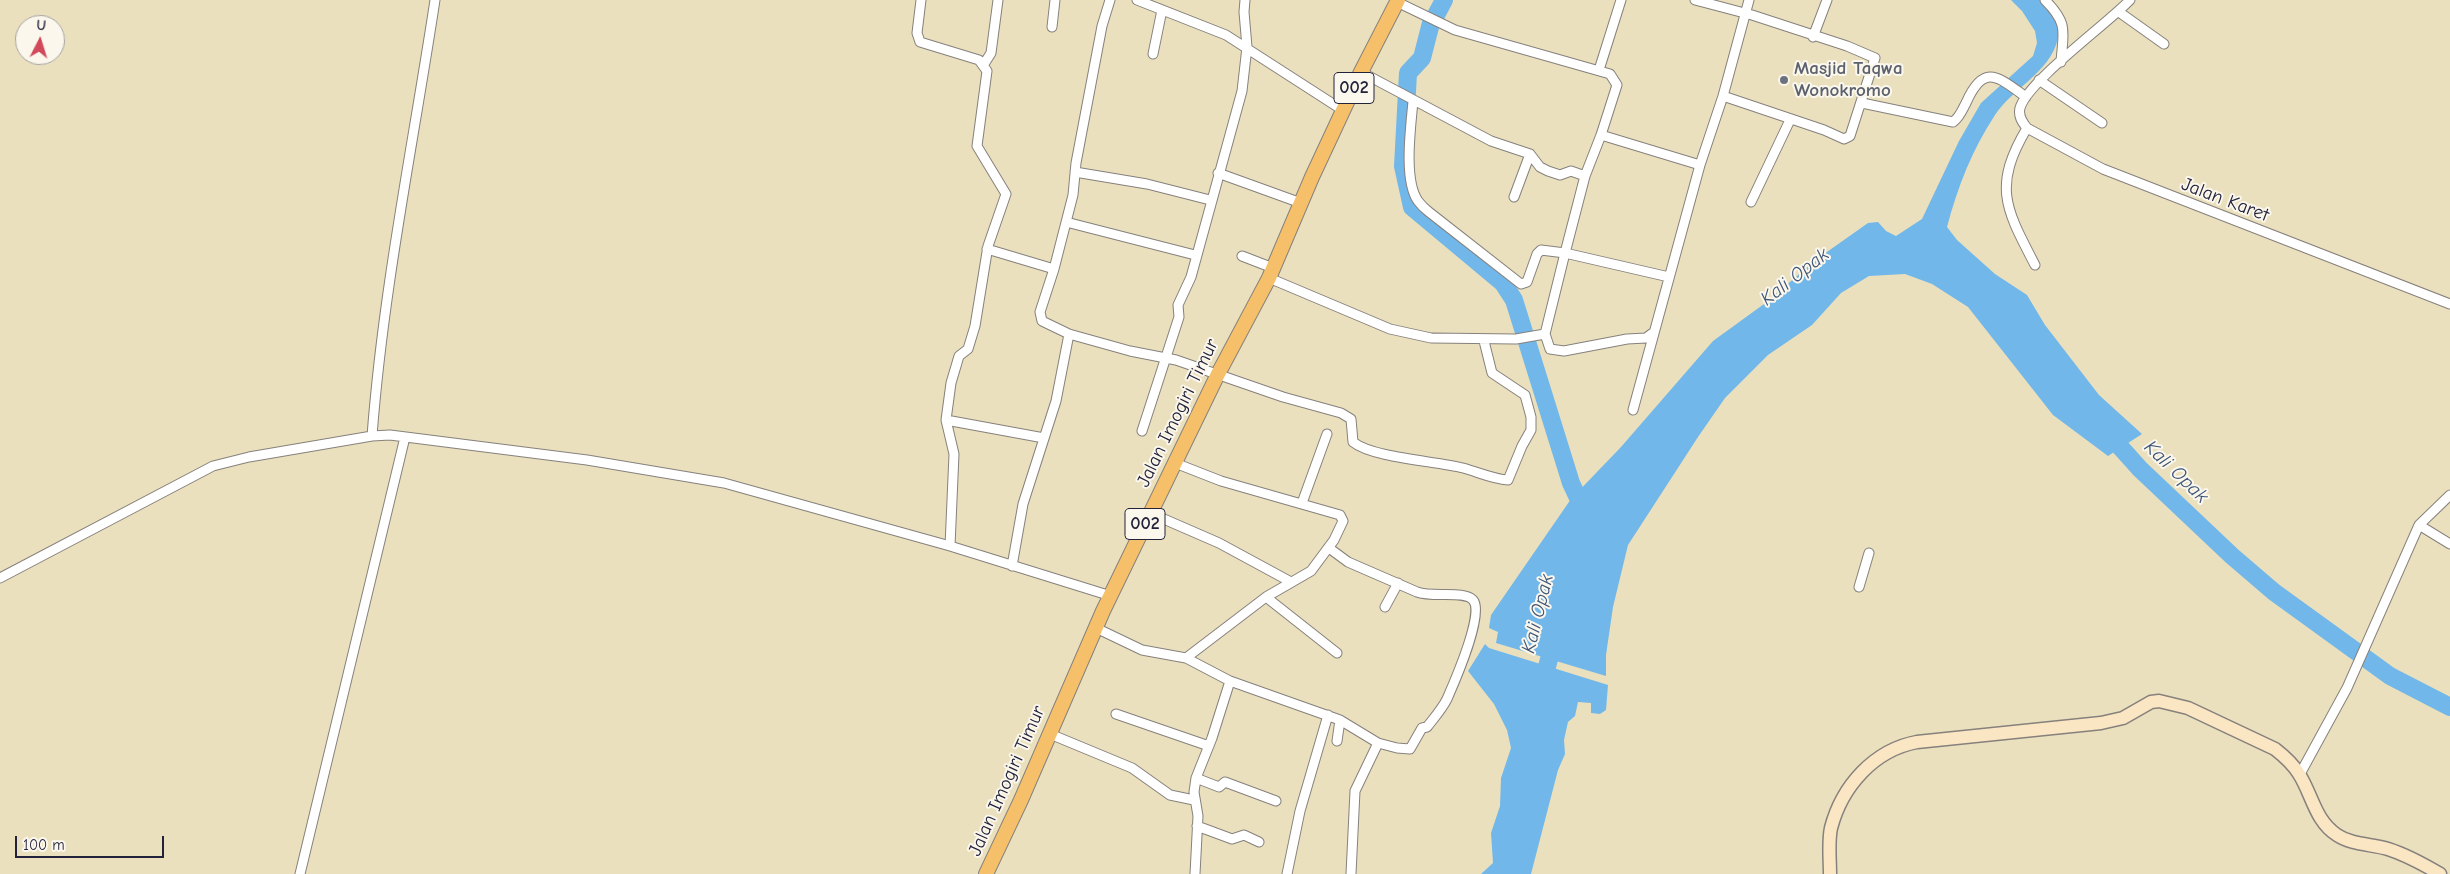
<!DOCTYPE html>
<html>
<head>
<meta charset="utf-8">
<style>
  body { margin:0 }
  #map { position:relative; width:2450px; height:874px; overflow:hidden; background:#eae0be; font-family:"Comic Neue",sans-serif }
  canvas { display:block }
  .north { position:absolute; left:15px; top:15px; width:50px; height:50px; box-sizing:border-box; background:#fbf7ec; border:1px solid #a4a2a5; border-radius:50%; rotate:5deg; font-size:14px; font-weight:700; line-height:20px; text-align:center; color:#22223b }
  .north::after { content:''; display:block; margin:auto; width:18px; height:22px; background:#d1495b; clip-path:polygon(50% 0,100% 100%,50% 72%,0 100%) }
  .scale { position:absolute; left:15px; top:836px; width:149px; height:22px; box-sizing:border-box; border:2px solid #22223b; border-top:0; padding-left:6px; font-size:15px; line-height:18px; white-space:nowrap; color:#22223b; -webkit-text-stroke:4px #fbf7ec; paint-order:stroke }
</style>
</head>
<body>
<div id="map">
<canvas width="2450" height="874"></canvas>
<div class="north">U</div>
<div class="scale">100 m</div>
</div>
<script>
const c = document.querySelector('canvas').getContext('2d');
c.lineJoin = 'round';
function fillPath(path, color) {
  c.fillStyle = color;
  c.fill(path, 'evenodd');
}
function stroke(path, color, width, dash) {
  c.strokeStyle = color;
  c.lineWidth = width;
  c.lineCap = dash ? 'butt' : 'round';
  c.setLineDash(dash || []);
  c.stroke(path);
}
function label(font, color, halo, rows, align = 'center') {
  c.font = font + ' "Comic Neue",sans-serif';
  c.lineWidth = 4;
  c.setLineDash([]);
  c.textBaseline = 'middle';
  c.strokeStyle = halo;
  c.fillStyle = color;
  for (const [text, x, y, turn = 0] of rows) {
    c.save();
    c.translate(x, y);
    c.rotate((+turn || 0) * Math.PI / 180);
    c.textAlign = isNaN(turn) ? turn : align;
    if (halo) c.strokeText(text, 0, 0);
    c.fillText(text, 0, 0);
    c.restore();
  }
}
fillPath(new Path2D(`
  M2011,0H2040C2048,9 2060,18 2059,31C2056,70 2014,86 1995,115C1972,150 1958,186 1947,227L1957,240L1995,274L2027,295L2045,325L2099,395L2142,434L2108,456L2053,415L1968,307L1932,284L1905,274L1869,276L1841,293L1812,325L1768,355L1725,398L1698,437L1628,545L1613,607L1606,655V676L1496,643L1498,632L1489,628L1491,615L1571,499L1621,447L1713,341L1764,304L1817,259L1868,223L1878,222L1886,231L1896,236L1922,219L1959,141L1981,103L2033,56L2037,43L2035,31L2022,11Z
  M1485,644L1489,648L1608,685L1606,710L1600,714L1591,713V703L1578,702L1575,716L1568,722L1564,740L1565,754L1558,770L1531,874H1481L1493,863L1491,833L1500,806L1501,778L1511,748L1507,730L1494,704L1468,671Z`), '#72b7e9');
stroke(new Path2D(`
  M1435,17L1444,0
  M1431,23L1422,58L1408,73L1403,166L1412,207L1503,283L1514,300L1571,483L1586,515
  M2105,430L2140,469L2232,556L2274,592L2390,676L2450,707
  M1541,689L1555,637`), '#72b7e9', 18);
const street = new Path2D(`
  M921,0L917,33L920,42L979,60L987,71L977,146L1006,194L988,246L975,326L968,349L959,356L951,383L946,420L954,454L950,546
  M1110,0L1102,26L1076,163L1073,195L1054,269L1040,312L1042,321L1069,334L1130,351L1176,360L1283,397L1341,413L1351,419L1353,442C1373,458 1436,461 1463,468C1478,472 1493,479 1508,480L1522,446L1531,430V417L1525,395L1492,373L1484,341
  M1137,0L1226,35L1344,111
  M1695,0L1752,15L1847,46L1875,58L1850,136L1844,139L1824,130L1723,96
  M2045,0C2069,24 2063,32 2061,62
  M2130,0C2107,24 2027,82 2020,108C2018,116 2022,122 2027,128L2103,169L2450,304
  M1397,2L1455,30L1610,74L1617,85L1601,135L1700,165
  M2119,12L2164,44
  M1052,27L1055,0
  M1813,37L1827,0
  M1153,54L1162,10
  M984,64L991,53L998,0
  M1599,70L1621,0
  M1361,72L1491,141L1530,154L1540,167L1548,171L1560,175L1571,171L1585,176
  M2039,80L2102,123
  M1413,101C1411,125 1403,180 1418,201C1421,205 1425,209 1429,212L1521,284L1527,282L1537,254L1541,250L1565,253L1585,176L1601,135
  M1862,103L1953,122C1960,117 1962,110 1966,103C1984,62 1998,77 2026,97
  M2027,128C1992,187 2006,209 2035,265
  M1075,172L1147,184L1210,200
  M1218,173L1301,203
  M1514,197L1530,154
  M1751,202L1790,120
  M1066,222L1195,255
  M987,249L1054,269
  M1242,256L1273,268
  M1269,278L1390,329L1431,338L1516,339L1545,334
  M1654,332L1646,338L1627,339L1564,351L1550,349L1545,334L1565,253L1669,277
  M1633,410L1700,165L1723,96L1749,0
  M946,420L1044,438
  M1142,431L1179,317L1178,305L1191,277L1242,91L1247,47L1244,12L1245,0
  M372,436C383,290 413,145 435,0
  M1175,463L1221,481L1340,515L1343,521L1334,540L1311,571L1266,597L1186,658
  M1302,503L1327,434
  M1150,513L1219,543L1291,582
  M2419,525L2450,544
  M1012,566L1023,504L1056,401L1069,334
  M0,578L213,466L249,457L372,436L390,435L587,460L724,483L950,546L1111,596
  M1859,587L1869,553
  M1266,597L1337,653
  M1385,607L1398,583
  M1096,628L1142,650L1186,658L1230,681L1340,720L1378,743L1397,748L1410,749L1422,728L1427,727C1434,718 1442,709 1447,699C1454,683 1485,613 1473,600C1464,590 1433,598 1417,592L1348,562L1329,548
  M1116,714L1209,746
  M1050,734L1132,768L1170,795L1194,800
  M1337,741L1340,720
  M2300,774L2347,688L2419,525L2450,495
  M1196,778L1219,787L1225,782L1276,801
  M1197,826L1232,839L1244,835L1259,842
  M300,874L405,437
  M1195,874L1198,816L1194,792L1196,778L1212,738L1230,681
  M1287,874L1300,811L1328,715
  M1351,874L1355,791L1378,743`);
const secondary = new Path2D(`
  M1830,874C1830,859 1828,842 1831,828C1842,786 1874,750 1917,742L2101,723L2123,718L2151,702L2159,701L2188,708L2275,749C2284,756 2293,764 2299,774C2312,794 2315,821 2337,835C2352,845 2371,844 2388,849C2407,855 2423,864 2440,874`);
const primary = new Path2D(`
  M986,874L1021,800L1103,611L1218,374L1269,278L1312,177L1361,72L1398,0`);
stroke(street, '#86817c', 11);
stroke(secondary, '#86817c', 15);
stroke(primary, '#86817c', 16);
stroke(street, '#fff', 9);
stroke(secondary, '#fbe6c4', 12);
stroke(primary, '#f6c06b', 14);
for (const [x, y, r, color] of [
  [1784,80,5,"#6b7280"]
]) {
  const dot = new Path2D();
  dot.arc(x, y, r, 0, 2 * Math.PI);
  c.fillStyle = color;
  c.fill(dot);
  stroke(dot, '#fbf7ec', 2);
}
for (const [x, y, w] of [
  [1354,88,40],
  [1145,524,40]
]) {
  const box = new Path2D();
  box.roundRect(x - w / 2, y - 15.5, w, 31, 4);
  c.fillStyle = '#fbf7ec';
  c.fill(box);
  stroke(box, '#22223b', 1);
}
label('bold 18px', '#22223b', null, [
  ["002",1354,88],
  ["002",1145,524]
]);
label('bold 19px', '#5b616d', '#fbf7ec', [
  ["Masjid Taqwa",1794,69],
  ["Wonokromo",1794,91]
], 'left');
label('19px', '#22223b', '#fbf7ec', [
  ["Jalan Karet",2225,200,21],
  ["Jalan Imogiri Timur",1178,413,-64],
  ["Jalan Imogiri Timur",1007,781,-66]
]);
label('italic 20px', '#3e5678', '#fbf7ec', [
  ["Kali Opak",1795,277,-38],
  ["Kali Opak",2176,472,44],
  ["Kali Opak",1538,614,-76]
]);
</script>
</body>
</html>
